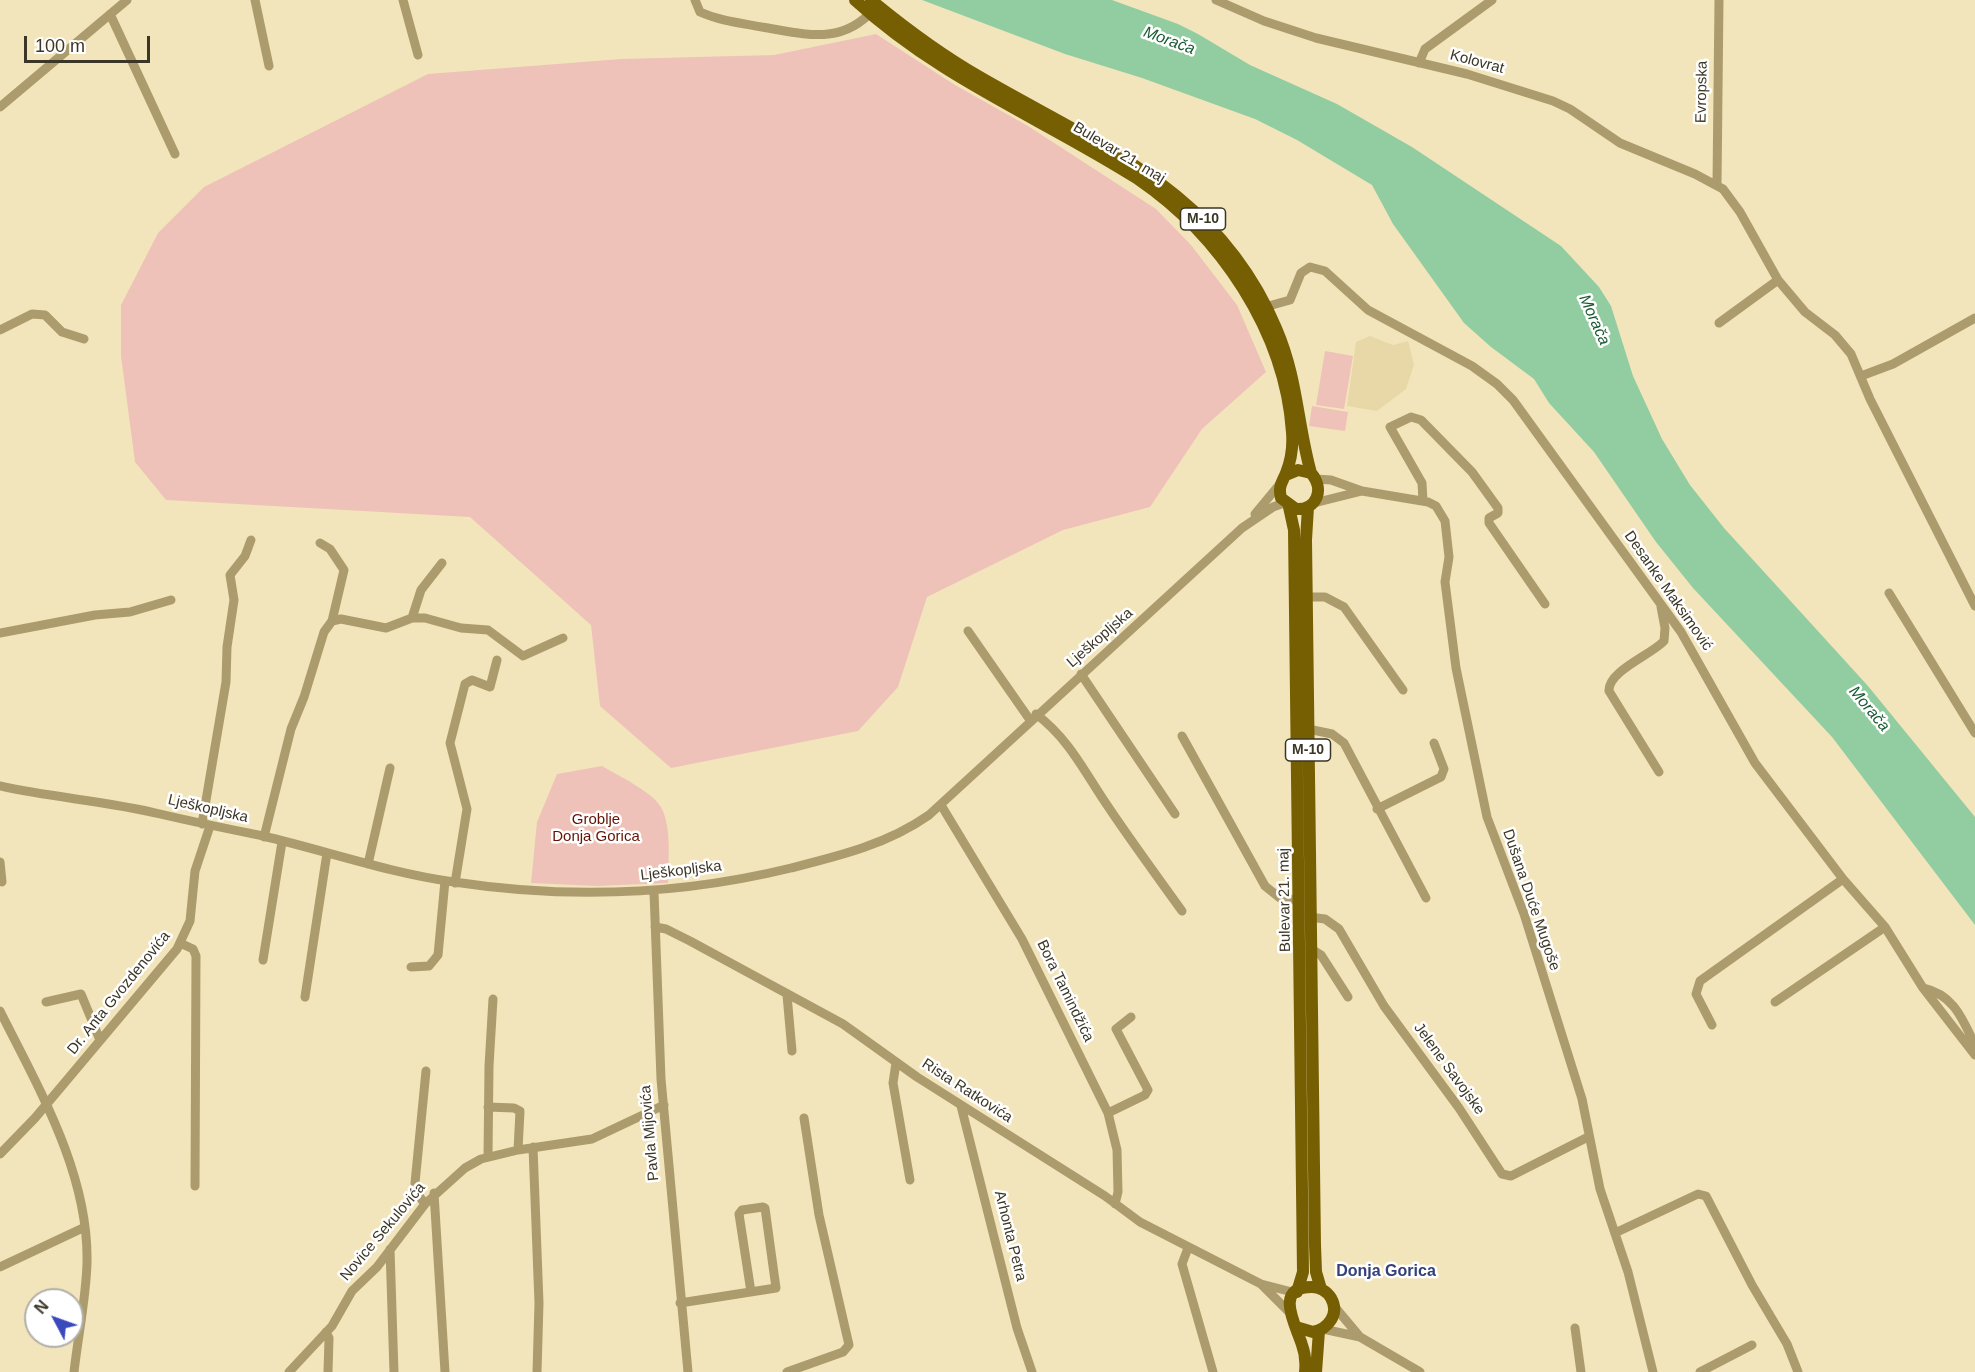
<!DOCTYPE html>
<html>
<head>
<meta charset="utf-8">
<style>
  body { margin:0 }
  #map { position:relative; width:1975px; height:1372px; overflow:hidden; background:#f3e5bb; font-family:Arial,sans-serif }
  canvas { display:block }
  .north { position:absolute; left:24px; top:1288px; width:60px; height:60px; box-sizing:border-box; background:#fff; border:2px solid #b1afa8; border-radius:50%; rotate:311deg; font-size:16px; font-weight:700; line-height:24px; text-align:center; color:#3b3625 }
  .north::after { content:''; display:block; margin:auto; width:21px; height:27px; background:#3a49bc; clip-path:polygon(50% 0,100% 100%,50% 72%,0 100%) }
  .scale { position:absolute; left:24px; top:36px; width:126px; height:27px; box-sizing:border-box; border:3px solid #3b3625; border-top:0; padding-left:8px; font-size:18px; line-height:21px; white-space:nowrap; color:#3b3625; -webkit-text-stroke:4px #fff; paint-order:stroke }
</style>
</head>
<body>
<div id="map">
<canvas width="1975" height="1372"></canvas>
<div class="north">N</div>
<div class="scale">100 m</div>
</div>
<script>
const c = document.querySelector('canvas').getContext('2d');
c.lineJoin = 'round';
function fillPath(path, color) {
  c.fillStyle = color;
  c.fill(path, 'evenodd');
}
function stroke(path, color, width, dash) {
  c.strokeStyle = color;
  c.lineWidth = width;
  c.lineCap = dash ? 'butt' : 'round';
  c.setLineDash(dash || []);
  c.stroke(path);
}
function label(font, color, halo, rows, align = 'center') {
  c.font = font + ' Arial,sans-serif';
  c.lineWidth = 5;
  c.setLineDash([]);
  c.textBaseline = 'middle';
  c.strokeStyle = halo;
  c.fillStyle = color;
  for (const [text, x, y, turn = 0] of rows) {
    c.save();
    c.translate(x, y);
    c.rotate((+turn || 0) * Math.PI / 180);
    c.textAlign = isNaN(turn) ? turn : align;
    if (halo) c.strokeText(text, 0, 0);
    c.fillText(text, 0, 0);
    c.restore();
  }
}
fillPath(new Path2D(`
  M1370,336L1393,345L1408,341L1414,365L1406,389L1377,411L1347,406L1356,342Z`), '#e9d8a7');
fillPath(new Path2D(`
  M876,34L955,85L1028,126L1156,209L1191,245L1237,305L1266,372L1202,429L1150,507L1063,530L927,597L898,687L858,731L671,768L600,706L591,625L470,517L166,500L135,462L121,356V305L158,233L204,187L428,74L621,59L774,55Z
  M1325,351L1353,356L1344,409L1316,405Z
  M1312,406L1348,412L1345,431L1309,426Z
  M602,766C617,775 655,793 662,809C672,830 668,861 668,883L596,886L531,883L537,822L557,774Z`), '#eec2b8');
fillPath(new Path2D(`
  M922,0H1112L1178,24L1198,34L1250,65L1337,104L1412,147L1561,246L1599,287L1611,306L1633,376L1662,439L1690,485L1724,528L1868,686L1975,817V925L1832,737L1693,588L1656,542L1594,452L1549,403L1534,379L1491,347L1464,323L1393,224L1372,185L1297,140L1255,119L1142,78L1065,54Z`), '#92cda1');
stroke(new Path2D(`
  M255,0L269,66
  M403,0L418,55
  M695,0L700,12C720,21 741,23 762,27C805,34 842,46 874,9
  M1216,0L1264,21L1316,38L1467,74L1553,101L1570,109L1620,143L1695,174L1723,189L1740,212L1778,280L1805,312L1835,335L1851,354L1870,399L1975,606
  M110,14L175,154
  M1419,63L1425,49L1492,0
  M0,107L127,0
  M1717,184L1719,0
  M1265,307L1290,300L1301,273L1310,267L1325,271L1368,310L1472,366L1497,384L1513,400L1681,632L1755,763L1843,879L1885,927L1923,988L1975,1055
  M1719,323L1778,280
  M0,330L32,314L45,315L62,332L84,339
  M1861,376L1893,364L1975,318
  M1316,479L1331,480L1362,491L1428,502L1436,506L1445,521L1449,557L1445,582L1456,668L1487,817L1524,914L1582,1099L1600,1189L1628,1272L1653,1372
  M1423,501L1422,483L1390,427L1411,417L1421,420L1472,472L1498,508V513L1489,518V523L1545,604
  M1314,503L1362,491
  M1255,514L1279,485
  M320,543L330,549L344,570L332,621
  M1889,593L1975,733
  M1306,597H1325L1344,607L1403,690
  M412,618L421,590L442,563
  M968,631L1030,720
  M0,633L95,615L130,612L171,600
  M1081,674L1175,814
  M1036,714C1069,739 1084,771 1107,805C1131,841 1157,876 1182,911
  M1308,729L1332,734L1344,743L1426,898
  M1182,736L1265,886L1280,898L1299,900
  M1659,772L1609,691C1608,671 1651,655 1664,641L1665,628L1661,607
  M0,786C53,798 108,801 160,814C194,822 229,829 263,836C327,851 389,873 454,882C566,899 681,895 791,868C839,856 888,844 929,815L1242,528L1273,507L1284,503
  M941,805L1022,939L1108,1113L1117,1150L1118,1192L1115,1204
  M1377,809L1441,777L1444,769L1434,743
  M202,824L226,682L227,647L234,600L230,575L245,556L251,540
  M264,837L291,729L304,697L324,632L332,621L341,619L386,628L412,618H425L461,628L488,630L523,656L563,638
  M0,862L2,882
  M368,864L390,768
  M455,883L467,809L450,743L465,684L472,680L490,687L497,660
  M654,892L661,1079L688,1372
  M1309,917L1325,919L1339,929L1384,1006L1459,1108L1502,1174L1511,1176L1588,1137
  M655,927L666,929L690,941L843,1024L917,1077L1105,1196L1140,1222L1261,1284L1296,1293
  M180,943L193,949L196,956L195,1186
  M1310,948L1321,955L1348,997
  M263,960L282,842
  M411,967L429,966L438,955L445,881
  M1923,988C1954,995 1962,1018 1975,1045
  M787,995L792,1051
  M305,997L327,853
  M46,1002L81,994L100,1040
  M1775,1002L1885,927
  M0,1011C39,1089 89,1174 87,1263C86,1299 78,1336 74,1372
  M1712,1025L1696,994L1700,981L1843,879
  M896,1063L893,1083L910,1180
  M961,1106L1017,1328L1032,1372
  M488,1107L514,1108L520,1111L518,1150
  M1108,1113L1145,1095L1148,1090L1116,1029L1131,1017
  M533,1147L539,1303L537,1372
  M0,1154L35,1118L177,949L190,921L195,871L210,826
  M488,1157L489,1066L493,999
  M434,1193L445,1372
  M425,1204L417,1193L415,1183L426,1071
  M1615,1233L1698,1194L1706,1196L1752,1285L1787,1344L1798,1372
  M1188,1248L1182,1264L1213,1372
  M390,1249L394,1372
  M0,1267L85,1227
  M1261,1284L1288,1311
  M680,1303L776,1288L765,1208L763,1207L742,1210L739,1214L751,1292
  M1334,1306L1360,1337L1420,1372
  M1575,1328L1581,1372
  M1323,1329L1360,1337
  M326,1332L329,1338L328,1372
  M289,1372L332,1326L352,1291L377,1267L425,1204L465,1168L481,1159L518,1150L592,1139L664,1105
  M787,1372L843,1352L849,1345L819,1215L804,1118
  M1700,1372L1752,1345`), '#ac9c6d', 9);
stroke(new Path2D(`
  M855,0C941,79 1042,118 1138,179C1220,235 1285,331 1292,432C1293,445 1291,461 1286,473C1282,483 1278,486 1281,498L1296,509C1317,510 1325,489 1311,473L1298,470L1286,475
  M871,0C905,28 940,54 978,76C1100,147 1217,189 1276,328C1298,379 1297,423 1311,473
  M1289,507L1294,530L1303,1272L1297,1292
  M1308,507L1306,540L1315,1245L1316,1272L1321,1289
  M1296,1327L1313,1332C1328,1329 1340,1314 1331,1298C1327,1291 1319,1287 1312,1287C1272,1287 1297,1327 1302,1345C1305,1353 1306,1363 1305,1372
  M1316,1372L1319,1331`), '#765f02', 12);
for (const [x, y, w] of [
  [1203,219,45],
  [1308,750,45]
]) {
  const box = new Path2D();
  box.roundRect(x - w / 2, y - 11, w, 22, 4.5);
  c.fillStyle = '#fff';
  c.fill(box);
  stroke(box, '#3b3625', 1.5);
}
label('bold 14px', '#3b3625', null, [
  ["M-10",1203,219],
  ["M-10",1308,750]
]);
label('15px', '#3b3625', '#fff', [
  ["Kolovrat",1477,62,15],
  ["Evropska",1702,92,-89],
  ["Bulevar 21. maj",1119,153,31],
  ["Desanke Maksimović",1668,591,55],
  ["Lješkopljska",1100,638,-41],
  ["Lješkopljska",208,809,13],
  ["Lješkopljska",681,871,-7],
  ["Bulevar 21. maj",1285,900,-91],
  ["Dušana Duće Mugoše",1531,900,71],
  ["Bora Tamindžića",1065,991,64],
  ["Dr. Anta Gvozdenovića",119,993,-51],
  ["Jelene Savojske",1449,1069,54],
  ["Rista Ratkovića",967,1091,33],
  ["Pavla Mijovića",650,1133,-95],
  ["Novice Sekulovića",383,1232,-50],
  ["Arhonta Petra",1010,1236,76]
]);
label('15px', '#651306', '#fff', [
  ["Groblje",596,820],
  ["Donja Gorica",596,837]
]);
label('italic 16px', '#185a31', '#fff', [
  ["Morača",1169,41,20],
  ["Morača",1594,320,66],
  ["Morača",1869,709,50]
]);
label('bold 16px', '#33407a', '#fff', [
  ["Donja Gorica",1386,1272]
]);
</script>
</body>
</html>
